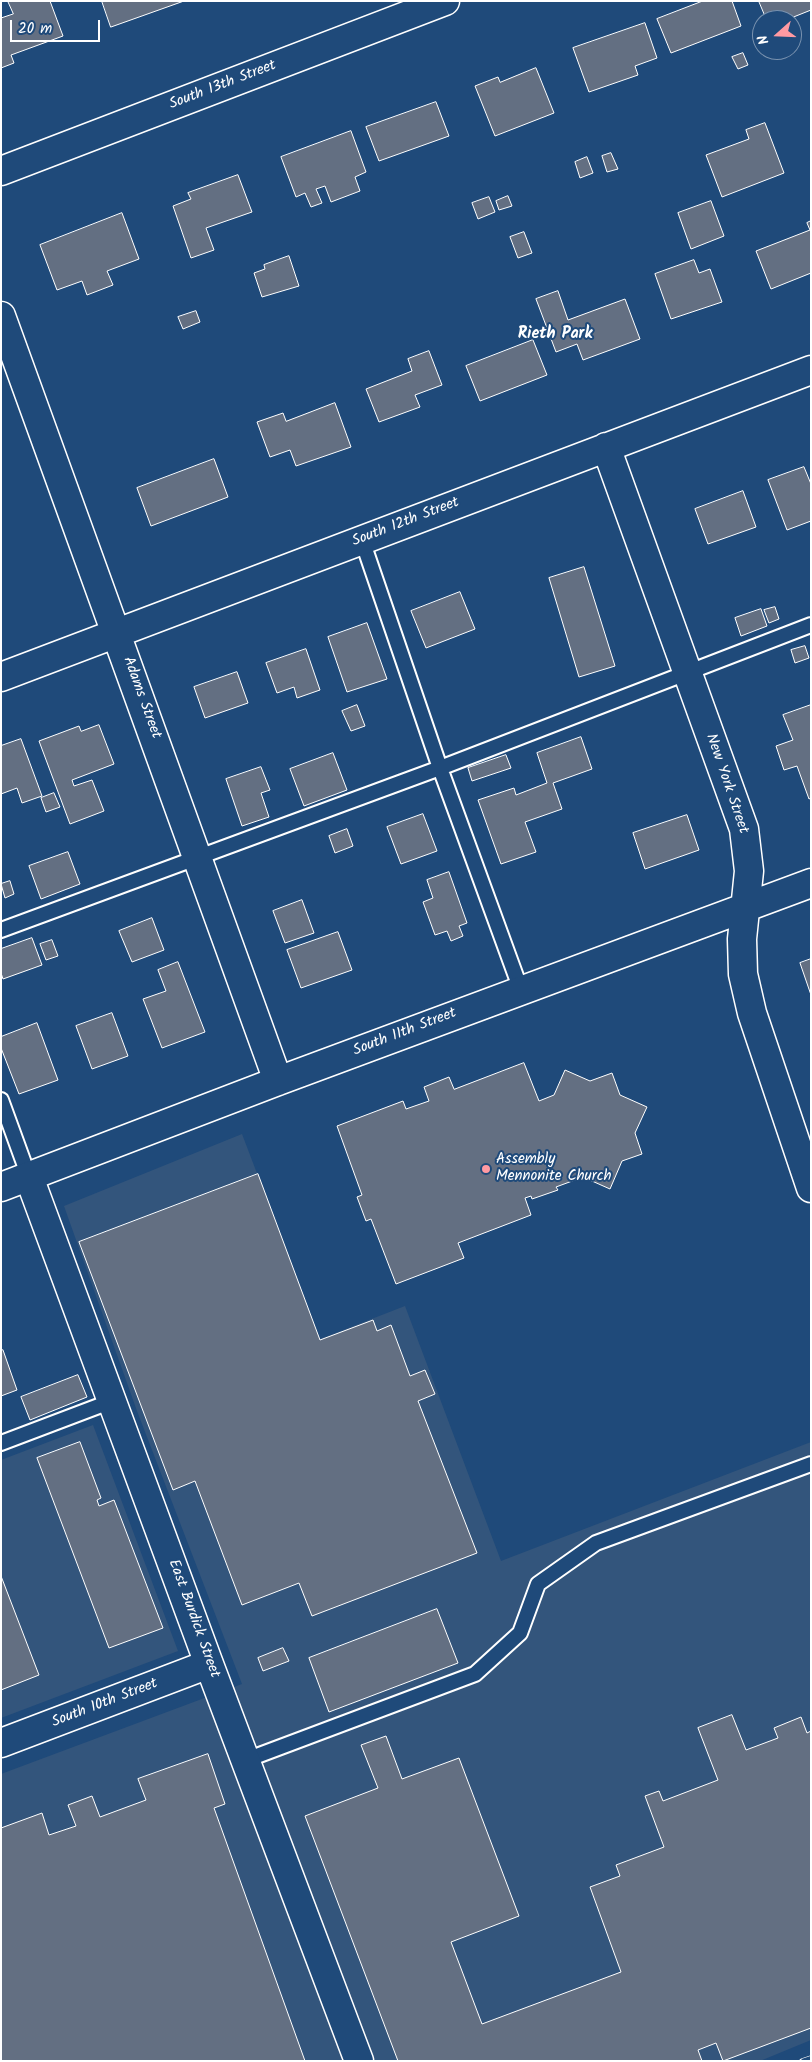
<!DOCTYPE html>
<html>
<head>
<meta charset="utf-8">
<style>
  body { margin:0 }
  #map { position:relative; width:812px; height:2062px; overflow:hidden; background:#1f4a7a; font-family:Kalam,sans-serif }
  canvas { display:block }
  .frame { position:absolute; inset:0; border:2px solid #fff; pointer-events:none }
  .north { position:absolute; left:752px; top:10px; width:50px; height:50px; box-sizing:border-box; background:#1f4a7a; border:1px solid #7992af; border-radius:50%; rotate:250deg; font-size:14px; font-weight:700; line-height:20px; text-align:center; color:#fff }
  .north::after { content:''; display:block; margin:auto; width:18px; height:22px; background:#ff9aa2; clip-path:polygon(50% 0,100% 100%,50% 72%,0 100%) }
  .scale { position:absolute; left:10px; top:20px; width:90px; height:22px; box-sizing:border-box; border:2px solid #fff; border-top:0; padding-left:6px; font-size:15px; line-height:18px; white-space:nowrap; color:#fff; -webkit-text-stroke:4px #1f4a7a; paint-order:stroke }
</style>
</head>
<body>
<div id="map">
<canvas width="812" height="2062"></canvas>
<div class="frame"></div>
<div class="north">N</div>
<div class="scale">20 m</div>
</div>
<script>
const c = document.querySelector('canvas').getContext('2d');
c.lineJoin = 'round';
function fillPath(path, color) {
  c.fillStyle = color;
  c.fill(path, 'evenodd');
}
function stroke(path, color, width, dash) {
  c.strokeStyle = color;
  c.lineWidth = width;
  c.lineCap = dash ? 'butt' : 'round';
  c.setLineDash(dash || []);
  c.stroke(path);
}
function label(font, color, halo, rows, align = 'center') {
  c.font = font + ' Kalam,sans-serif';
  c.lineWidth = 4;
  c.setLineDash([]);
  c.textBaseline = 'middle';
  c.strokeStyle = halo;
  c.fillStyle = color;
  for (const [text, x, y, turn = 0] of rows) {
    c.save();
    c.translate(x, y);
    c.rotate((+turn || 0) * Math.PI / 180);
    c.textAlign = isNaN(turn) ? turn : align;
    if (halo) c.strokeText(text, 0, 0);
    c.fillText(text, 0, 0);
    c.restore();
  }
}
fillPath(new Path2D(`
  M242,1134L320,1339L405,1306L501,1561L811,1442V2040L760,2061H1V1774L242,1684L137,1411L64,1206Z
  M93,1425L178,1651L1,1718V1460Z`), '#33557c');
const building = new Path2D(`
  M8,1H50L63,36L11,55L14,63L1,68V18L13,14Z
  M102,1H184L111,27Z
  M703,1H732L741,26L671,53L657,19Z
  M759,1H811V10L786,20H767Z
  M645,23L657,58L635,66L638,75L589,92L573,48Z
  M743,53L748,65L738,69L732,57Z
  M536,68L554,113L495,136L475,86L498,77L500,82Z
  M436,102L449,136L379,161L366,127Z
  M765,123L784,173L722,197L706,155L749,139L746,130Z
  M351,131L366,172L355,177L360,191L331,202L325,186L316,189L322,203L311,207L305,193L296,197L281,157Z
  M611,153L618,169L607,172L602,156Z
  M587,157L593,173L580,178L575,162Z
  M238,175L252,212L206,228L214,250L191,258L173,206L191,199L188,193Z
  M508,196L512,206L499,210L496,201Z
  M489,197L495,212L478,219L472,203Z
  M711,201L724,236L691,249L678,213Z
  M122,213L139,259L107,271L113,285L87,295L82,281L57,290L40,245Z
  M811,221V273L771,289L756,251L810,230L807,223Z
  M524,232L532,253L518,258L510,237Z
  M289,256L299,286L262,297L254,273L265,269L264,265Z
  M694,260L699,273L710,269L722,302L671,319L655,274Z
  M558,291L568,320L625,299L640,339L583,360L577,344L556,352L536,299Z
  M196,311L200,322L183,329L178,317Z
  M533,340L547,375L480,401L466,366Z
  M429,351L442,385L415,395L420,407L379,422L366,389L412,371L408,359Z
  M335,403L351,447L296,466L290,450L270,457L257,422L283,413L286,421Z
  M214,459L228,497L151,526L137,488Z
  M804,467L811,484V521L787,530L768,480Z
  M743,491L756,527L708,544L695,509Z
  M584,567L615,666L579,677L549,578Z
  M460,592L475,629L426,648L411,611Z
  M775,607L779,619L769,623L764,610Z
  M761,609L767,626L741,636L735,618Z
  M367,623L387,679L347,692L328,637Z
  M805,646L809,658L795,663L791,650Z
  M306,649L320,690L297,698L294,687L277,693L266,663Z
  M237,672L248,703L205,718L194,687Z
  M357,705L365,726L351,731L342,711Z
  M811,705V798L809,799L797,766L784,770L776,746L793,740L783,715Z
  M99,725L114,764L72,780L74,786L92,780L104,811L70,824L39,741L79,726L81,731Z
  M581,737L592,769L553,783L562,809L525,822L536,852L501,864L478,800L514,788L516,795L547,783L537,753Z
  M21,739L42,796L22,803L17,788L1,794V746Z
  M333,753L347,790L304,806L290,769Z
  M506,755L511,768L472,781L468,768Z
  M261,767L270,790L261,793L269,817L242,826L226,779Z
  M54,793L60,807L46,812L41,798Z
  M423,814L437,851L401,864L387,827Z
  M687,815L699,850L645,869L633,833Z
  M347,829L353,846L335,853L329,836Z
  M68,852L80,884L41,899L29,866Z
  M449,872L467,923L459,926L463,936L451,941L447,931L435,935L423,902L433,898L427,880Z
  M10,881L14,894L5,898L1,884Z
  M302,900L314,933L285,943L273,911Z
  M152,918L164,950L132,962L119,931Z
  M338,932L352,970L301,988L287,950Z
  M32,938L42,965L3,979L1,973V949Z
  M52,940L58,956L46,960L40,944Z
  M811,959V995L800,963Z
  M178,962L205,1032L162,1048L143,999L166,991L158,970Z
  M112,1013L128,1056L92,1069L76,1026Z
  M37,1023L58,1080L19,1094L1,1048V1037Z
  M524,1063L539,1101L554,1095L565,1070L590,1081L612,1073L620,1095L647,1107L635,1133L642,1154L622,1161L610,1189L583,1177L556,1187L558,1190L532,1199L531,1196L525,1198L531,1215L458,1243L464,1258L396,1284L371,1219L366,1221L357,1197L362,1195L337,1126L403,1101L406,1109L429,1101L424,1087L449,1077L454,1089Z
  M258,1174L320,1340L373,1320L377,1331L391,1325L410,1376L425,1370L435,1394L418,1401L477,1553L312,1616L299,1583L242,1605L195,1481L173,1490L79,1242Z
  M3,1350L17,1390L1,1396V1351Z
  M78,1375L87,1397L30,1420L21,1397Z
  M80,1442L101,1498L97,1500L99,1506L114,1500L163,1628L109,1648L37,1458Z
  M1,1576L39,1675L1,1690Z
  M437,1609L458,1663L329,1712L309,1658Z
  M283,1648L289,1661L263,1671L258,1658Z
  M732,1715L746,1750L778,1738L774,1728L801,1717L807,1733L811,1731V2028L723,2061L716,2043L698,2050L702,2061H398L305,1816L378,1788L361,1745L386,1736L402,1779L459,1758L519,1916L451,1942L482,2024L621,1972L590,1887L620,1876L616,1865L664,1847L645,1796L659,1791L663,1801L718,1780L698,1728Z
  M208,1754L225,1804L214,1808L305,2061H1V1828L42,1813L49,1835L76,1826L68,1805L92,1796L100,1817L146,1800L138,1779Z`);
fillPath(building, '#636f82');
stroke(building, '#fff', 1);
const service = new Path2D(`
  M362,540L440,768L521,990
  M1,930L440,768L811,625
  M1,1100L29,1177
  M1,1443L112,1401
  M246,1760L475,1674L520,1633L538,1584L596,1543L811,1464`);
const minor = new Path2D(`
  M1,171L445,1
  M1,316L278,1081
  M606,447L744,829L749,871L742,939L743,974L752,1013L811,1188
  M1,677L811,370
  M29,1177L209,1664L359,2061
  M1,1187L278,1081L811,883
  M1,1743L209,1664`);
stroke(service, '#fff', 18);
stroke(minor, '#fff', 31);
stroke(service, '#1f4a7a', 14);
stroke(minor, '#1f4a7a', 28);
const rail = new Path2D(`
  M802,2061L811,2058`);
stroke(rail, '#fff', 5.5);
stroke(rail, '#1f4a7a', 4, [11]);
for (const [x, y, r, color] of [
  [486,1169,5,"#ff9aa2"]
]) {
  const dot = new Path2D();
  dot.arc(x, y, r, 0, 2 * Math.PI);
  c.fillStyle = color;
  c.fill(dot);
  stroke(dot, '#1f4a7a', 2);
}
label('15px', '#fff', '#1f4a7a', [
  ["South 13th Street",223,86,-21],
  ["South 12th Street",406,523,-21],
  ["Adams Street",141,698,70],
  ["New York Street",726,784,71],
  ["South 11th Street",405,1033,-21],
  ["East Burdick Street",193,1619,70],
  ["South 10th Street",105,1704,-21]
]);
label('15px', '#fff', '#1f4a7a', [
  ["Assembly",496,1160],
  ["Mennonite Church",496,1177]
], 'left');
label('bold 16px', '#fff', '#1f4a7a', [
  ["Rieth Park",555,335]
]);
</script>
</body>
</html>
